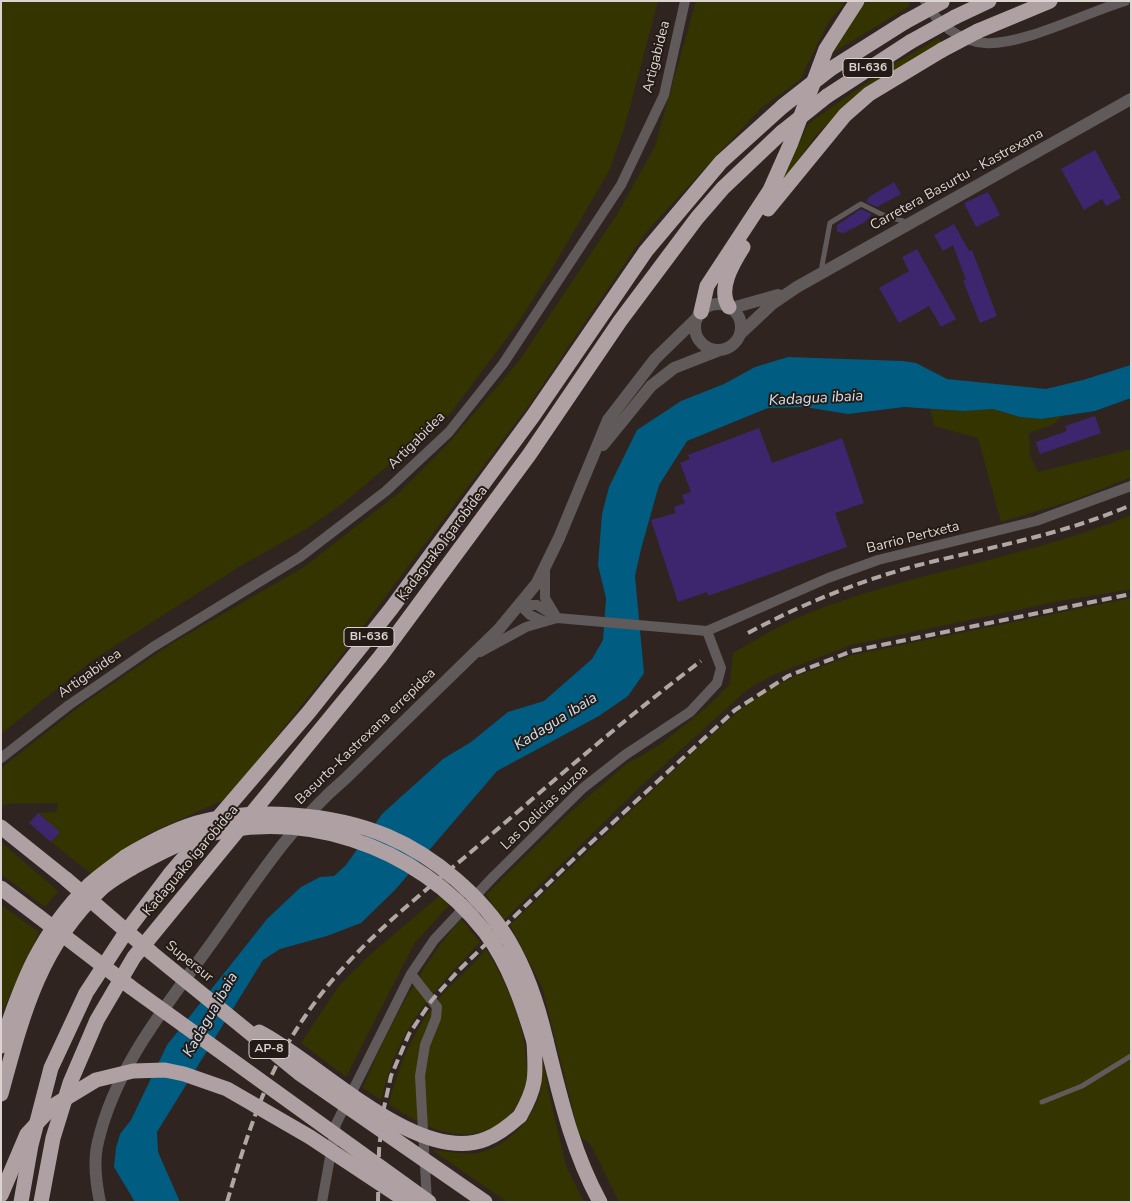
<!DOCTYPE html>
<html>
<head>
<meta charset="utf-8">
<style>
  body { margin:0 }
  #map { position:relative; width:1132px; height:1203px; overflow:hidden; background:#2f2420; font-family:"Nunito Sans",sans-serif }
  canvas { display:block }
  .frame { position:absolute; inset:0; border:2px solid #dcd4d1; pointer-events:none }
</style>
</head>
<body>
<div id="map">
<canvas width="1132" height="1203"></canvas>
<div class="frame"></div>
</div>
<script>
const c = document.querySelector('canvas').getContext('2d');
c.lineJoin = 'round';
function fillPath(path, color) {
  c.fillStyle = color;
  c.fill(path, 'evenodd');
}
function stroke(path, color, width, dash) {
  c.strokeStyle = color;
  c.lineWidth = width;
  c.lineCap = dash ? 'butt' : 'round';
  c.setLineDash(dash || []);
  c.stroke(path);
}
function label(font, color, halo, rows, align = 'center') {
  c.font = font + ' "Nunito Sans",sans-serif';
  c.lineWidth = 4;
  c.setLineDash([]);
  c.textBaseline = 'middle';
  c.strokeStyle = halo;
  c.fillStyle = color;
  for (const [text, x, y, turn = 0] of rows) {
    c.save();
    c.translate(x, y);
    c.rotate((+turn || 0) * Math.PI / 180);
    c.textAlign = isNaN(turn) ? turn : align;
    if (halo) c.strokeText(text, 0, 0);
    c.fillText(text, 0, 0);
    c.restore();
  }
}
fillPath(new Path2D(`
  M1,1H658L624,129L609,171L549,274L518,323L453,410L435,430L385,468L341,505L306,529L239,567L94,659L1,734Z
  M696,1H846L828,23L800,80L761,108L646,232L529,405L344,652L228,798L146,835L92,874L51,842L59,832L38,813L56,812L58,803L5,804L1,808V768L83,704L171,644L304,567L400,492L447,445L519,361L618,213L655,146Z
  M867,1H908L910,6L827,56L852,15Z
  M939,38L943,43L843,108L816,135L778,189L808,124L895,63Z
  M930,409L964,411L993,409L1020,417L1041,419L1063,416L1052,425L1029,433L1030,456L1038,472L1131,449V477L1077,499L1001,522L978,438L934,426Z
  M1131,515V589L1065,600L851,645L773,675L748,689L641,786L504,920L486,895L566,816L625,765L661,744L706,708L730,684L733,653C756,640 779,625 804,615C909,572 1025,559 1131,515Z
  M1131,598V1202H619L591,1145L579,1135L542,987L510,925L706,740L740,710L768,690L796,676L853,655Z
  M1,842L58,891L45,907L1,874Z
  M439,896L449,905L414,944L346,1077L301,1043L339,986L371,954Z
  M1,905L39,932L1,1015Z
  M461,919L480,942C429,996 399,1026 381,1100L363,1088C385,1033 421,964 461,919Z
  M486,949C507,984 523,1018 526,1059C526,1065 528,1072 527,1078C524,1096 514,1115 498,1125C461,1147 422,1126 389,1104C399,1062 418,1021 448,988C461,975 475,964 486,949Z
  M540,1043L548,1090L566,1166L584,1202H507L432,1150C446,1151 465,1155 478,1153C507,1147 539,1115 541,1085C543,1072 540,1057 540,1043Z`), '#343401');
fillPath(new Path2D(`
  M788,357L903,361L916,363L947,379L1046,389L1083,380L1131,365V398L1095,411L1041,419L1020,417L993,409L964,411L904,407L848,414L805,407L768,408L687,441L659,485L641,549L635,576L644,673L628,696L599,716L497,771L395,890L361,923L327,936L280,949L263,960L157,1132L158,1152L180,1202H135L114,1167L116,1148L120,1134L131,1120L167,1045L267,919L301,887L320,877L334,876L346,865L382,814L443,759L471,742L508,712L544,701L592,659L603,640L606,598L598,565L602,514L609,487L637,430L681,401L724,384L755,367Z`), '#005c81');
fillPath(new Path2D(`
  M1095,150L1121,198L1106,206L1102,199L1084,210L1061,169Z
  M894,182L901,194L877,207L866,202L869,197Z
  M988,192L1000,215L976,227L964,203Z
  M861,209L872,214L865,222L844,233L837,232V225Z
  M954,224L969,251L972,250L997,316L980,323L963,281L966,280L953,245L943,251L934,235Z
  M917,249L956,319L941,327L929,306L899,323L879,288L909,271L902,257Z
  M1095,416L1101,433L1040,454L1036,442L1067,431L1065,426Z
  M759,428L772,463L842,438L864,503L835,513L847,547L708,596L707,592L678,602L651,520L676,513L674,507L685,503L682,495L691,492L680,463L690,459L688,455Z
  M38,813L60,832L51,842L29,823Z`), '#3d266e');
stroke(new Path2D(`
  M821,271L830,223L861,204L883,215L906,222
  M1042,1102L1082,1086L1131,1056`), '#605a5b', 5);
stroke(new Path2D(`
  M925,1C937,24 959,41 985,43C1021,46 1088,12 1125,1
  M545,570V598L557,618
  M520,605H537L553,615
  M520,605L530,615L543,621
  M480,652L526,627L557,618L707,631L828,578L878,560L1036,521L1131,486
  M1,758L69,705L153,647L300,557L386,491L449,432L503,364L621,185L664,95L685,1
  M411,974L437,1007L436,1018L425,1045L420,1076L427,1202
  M322,1202L336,1124L411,974L434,940L493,877L583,788L625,755L690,712L717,683`), '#605a5b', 10);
stroke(new Path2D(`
  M695 327a23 23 0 1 1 46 0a23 23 0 1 1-46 0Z
  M732,308L778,295
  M740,334L772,304L797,287L1131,99
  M603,445L651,386L674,368L720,350
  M100,1202C96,1183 93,1161 98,1142C116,1063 173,998 218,934C257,879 293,823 345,779L499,629L537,583L559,538L608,420L655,359L698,317`), '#605a5b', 12);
stroke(new Path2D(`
  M955,17L989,1
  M978,31L1050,1
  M829,70L905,22
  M827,96L910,42
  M768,209L845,115L869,94L942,50
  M729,307C717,289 733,263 743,247
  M701,312L707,286L770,190L790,145L826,49L857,1
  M1,827L66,879
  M1,888L38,916
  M546,1040C560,1096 572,1151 600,1202
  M1,1046C21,983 41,932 89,885C100,875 113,866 125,857
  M1,1094C22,1017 39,947 100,890C109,881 121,875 132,868
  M520,1116C537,1086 536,1076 534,1042
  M21,1202L31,1145L51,1068L86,993L126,932L170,874L309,712L391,609L533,416L646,251L721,162L783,106
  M41,1202L53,1138L70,1083L97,1020L134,957L380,657L529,455L620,321L697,218L723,188L782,132`), '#afa0a4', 15);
stroke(new Path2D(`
  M748,633C800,605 854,583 911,567C984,548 1060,536 1131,505
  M227,1202C247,1136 266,1072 306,1015C351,948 417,898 478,846C551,783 624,719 701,661
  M378,1202L379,1150L383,1112L391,1076L409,1034L432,1000L458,971L581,852L735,710L788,676L852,651L1131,594`), '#b1a8a5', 4, [10, 5]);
stroke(new Path2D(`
  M707,631L721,668L717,683`), '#605a5b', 10);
stroke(new Path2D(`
  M905,22L942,2
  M910,42L955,17
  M942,50L978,31
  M783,106L829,70
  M782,132L827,96
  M125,857C148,843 171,831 197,823C253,807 333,813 387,836C434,856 482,896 509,941C527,972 538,1005 546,1040
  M132,868C151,858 170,847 190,840C296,803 418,845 485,932C509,964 523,1004 534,1042
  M66,879L153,954L299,1073L485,1202
  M38,916L132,988L429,1202
  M259,1032C317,1061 418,1167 486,1139C499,1134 510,1125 520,1116
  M1,1195L27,1134L53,1106L96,1080L133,1071L165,1070L184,1074L227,1089L310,1137L408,1202`), '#afa0a4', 15);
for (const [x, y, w] of [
  [868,68,50],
  [369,637,50],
  [269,1049,40]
]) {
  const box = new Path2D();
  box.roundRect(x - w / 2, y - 9.5, w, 19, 4);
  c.fillStyle = '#251b16';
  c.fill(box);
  stroke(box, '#dcd4d1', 1);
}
label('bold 12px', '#dcd4d1', null, [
  ["BI-636",868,68],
  ["BI-636",369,637],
  ["AP-8",269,1049]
]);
label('14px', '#dcd4d1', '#251b16', [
  ["Artigabidea",657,57,-76],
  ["Carretera Basurtu - Kastrexana",957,180,-29],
  ["Artigabidea",417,441,-45],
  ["Barrio Pertxeta",913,538,-14],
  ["Kadaguako igarobidea",443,544,-53],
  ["Artigabidea",90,674,-35],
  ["Basurto-Kastrexana errepidea",366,737,-44],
  ["Las Delicias auzoa",545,808,-44],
  ["Kadaguako igarobidea",191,861,-50],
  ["Supersur",189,962,39]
]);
label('italic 15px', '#cbe1ef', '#251b16', [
  ["Kadagua ibaia",816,399,-3],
  ["Kadagua ibaia",556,722,-32],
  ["Kadagua ibaia",211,1015,-60]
]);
</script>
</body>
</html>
